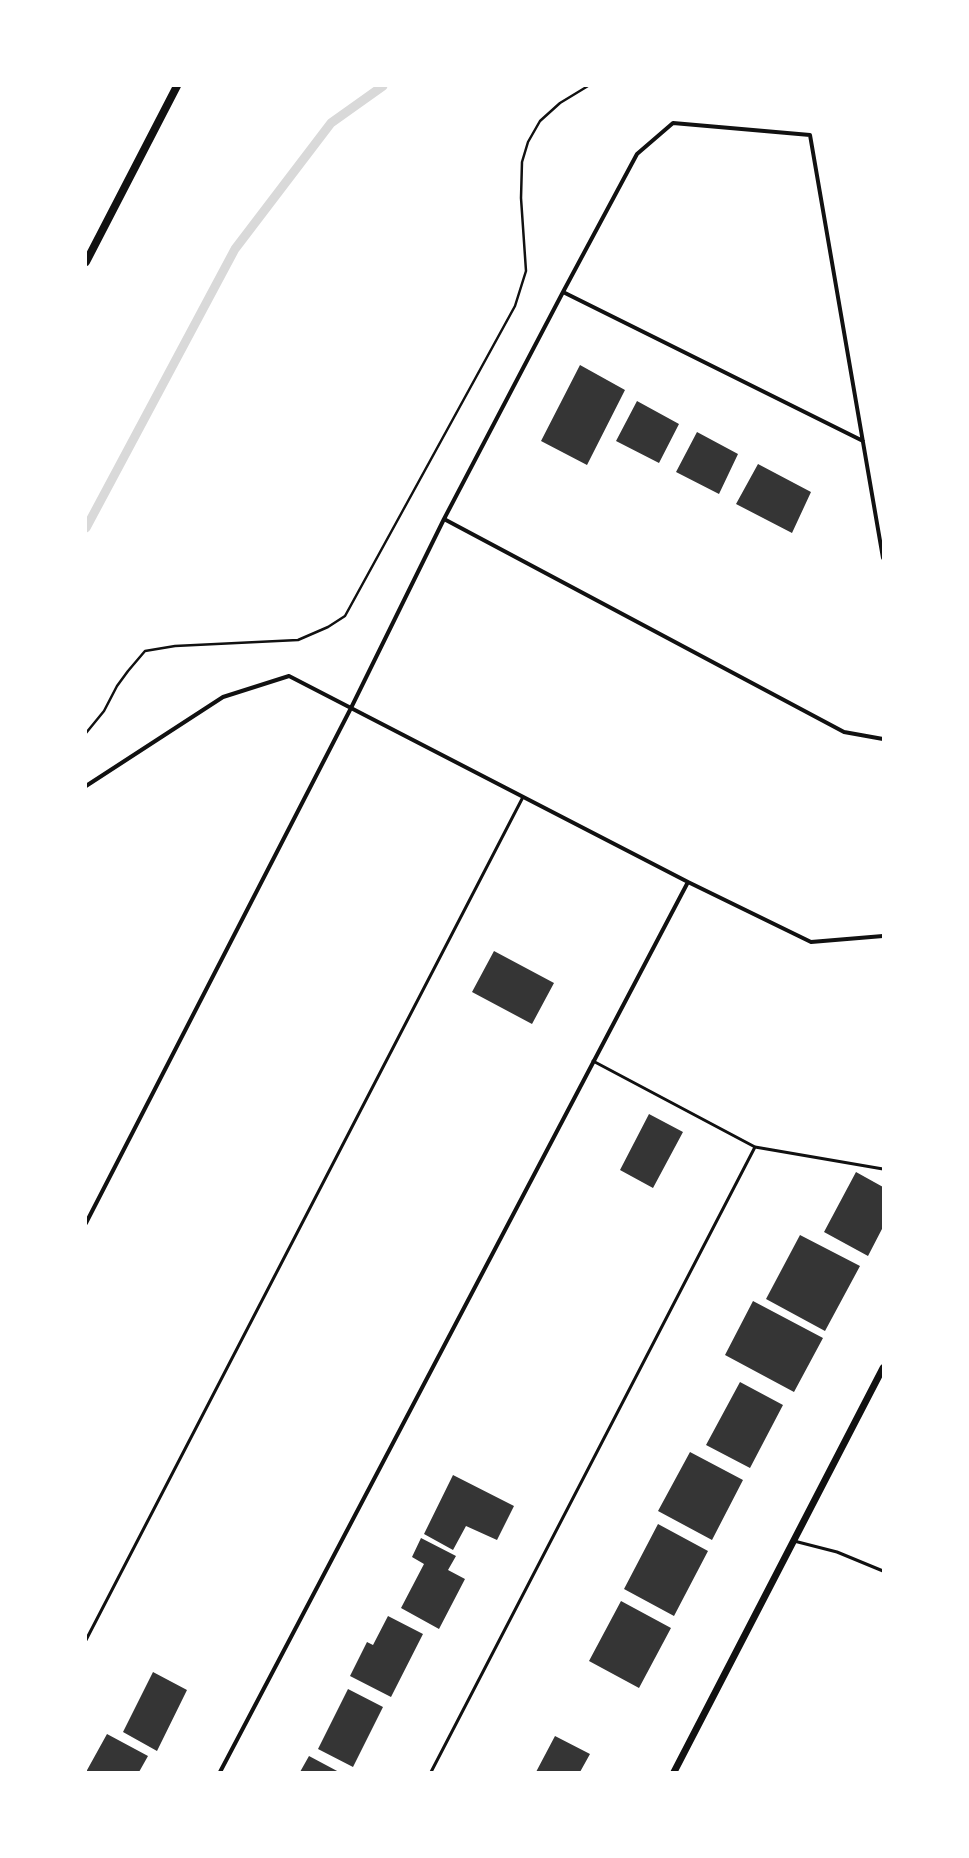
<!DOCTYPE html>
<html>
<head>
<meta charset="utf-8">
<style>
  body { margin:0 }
  #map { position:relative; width:969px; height:1858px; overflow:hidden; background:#fff; font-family:"DejaVu Sans",sans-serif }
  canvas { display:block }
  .frame { position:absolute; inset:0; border:87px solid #fff; pointer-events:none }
</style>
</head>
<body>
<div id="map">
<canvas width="969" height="1858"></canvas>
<div class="frame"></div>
</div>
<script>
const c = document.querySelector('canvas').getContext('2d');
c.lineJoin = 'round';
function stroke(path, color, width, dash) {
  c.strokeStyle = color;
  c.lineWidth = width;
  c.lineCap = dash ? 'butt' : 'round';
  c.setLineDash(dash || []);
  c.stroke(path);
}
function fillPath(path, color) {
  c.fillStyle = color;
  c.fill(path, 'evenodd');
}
stroke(new Path2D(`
  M86,528L235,249L331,123L383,86`), '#d9d9d9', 9);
fillPath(new Path2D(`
  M580,365L625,390L587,465L541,441Z
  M637,401L679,424L659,463L616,441Z
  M697,432L738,454L719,494L676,472Z
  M758,464L811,492L792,533L736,504Z
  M494,951L554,983L532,1024L472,992Z
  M649,1114L683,1132L653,1188L620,1170Z
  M856,1172L883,1187V1227L868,1256L824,1232Z
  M800,1235L860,1266L825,1331L766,1299Z
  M753,1301L823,1338L794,1392L725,1355Z
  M740,1382L783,1405L750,1468L706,1445Z
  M690,1452L743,1480L712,1540L658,1511Z
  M453,1475L514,1506L497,1540L466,1526L453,1550L424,1534Z
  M658,1524L708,1551L674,1616L624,1589Z
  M421,1538L456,1556L448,1570L465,1579L439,1629L401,1608L424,1564L412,1557Z
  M621,1601L671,1628L639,1688L589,1661Z
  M388,1616L423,1634L391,1697L350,1676L367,1642L373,1645Z
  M153,1672L187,1690L157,1751L123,1732Z
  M348,1689L383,1707L353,1767L318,1749Z
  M107,1734L148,1756L139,1772H86Z
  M555,1736L590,1754L580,1772H536Z
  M309,1756L339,1772H300Z`), '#353535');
stroke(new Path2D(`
  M86,733L104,711L117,686L128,671L145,651L175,646L298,640L328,627L345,616L515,306L526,271L521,198L522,162L528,142L540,121L560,103L588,86`), '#111', 2.5);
stroke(new Path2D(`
  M593,1061L755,1147L883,1169
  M794,1541L837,1552L883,1571
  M86,1640L523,797
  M431,1772L755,1147`), '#111', 3);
stroke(new Path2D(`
  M563,292L863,441
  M444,519L844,732L883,739
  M86,786L223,697L289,676L688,882L811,942L883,936
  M86,1223L351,708L444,519L563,292L637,154L673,123L810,135L883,558
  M220,1772L688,882`), '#111', 4);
stroke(new Path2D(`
  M674,1772L883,1368`), '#111', 7);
stroke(new Path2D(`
  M86,262L177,86`), '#111', 8);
</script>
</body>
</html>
